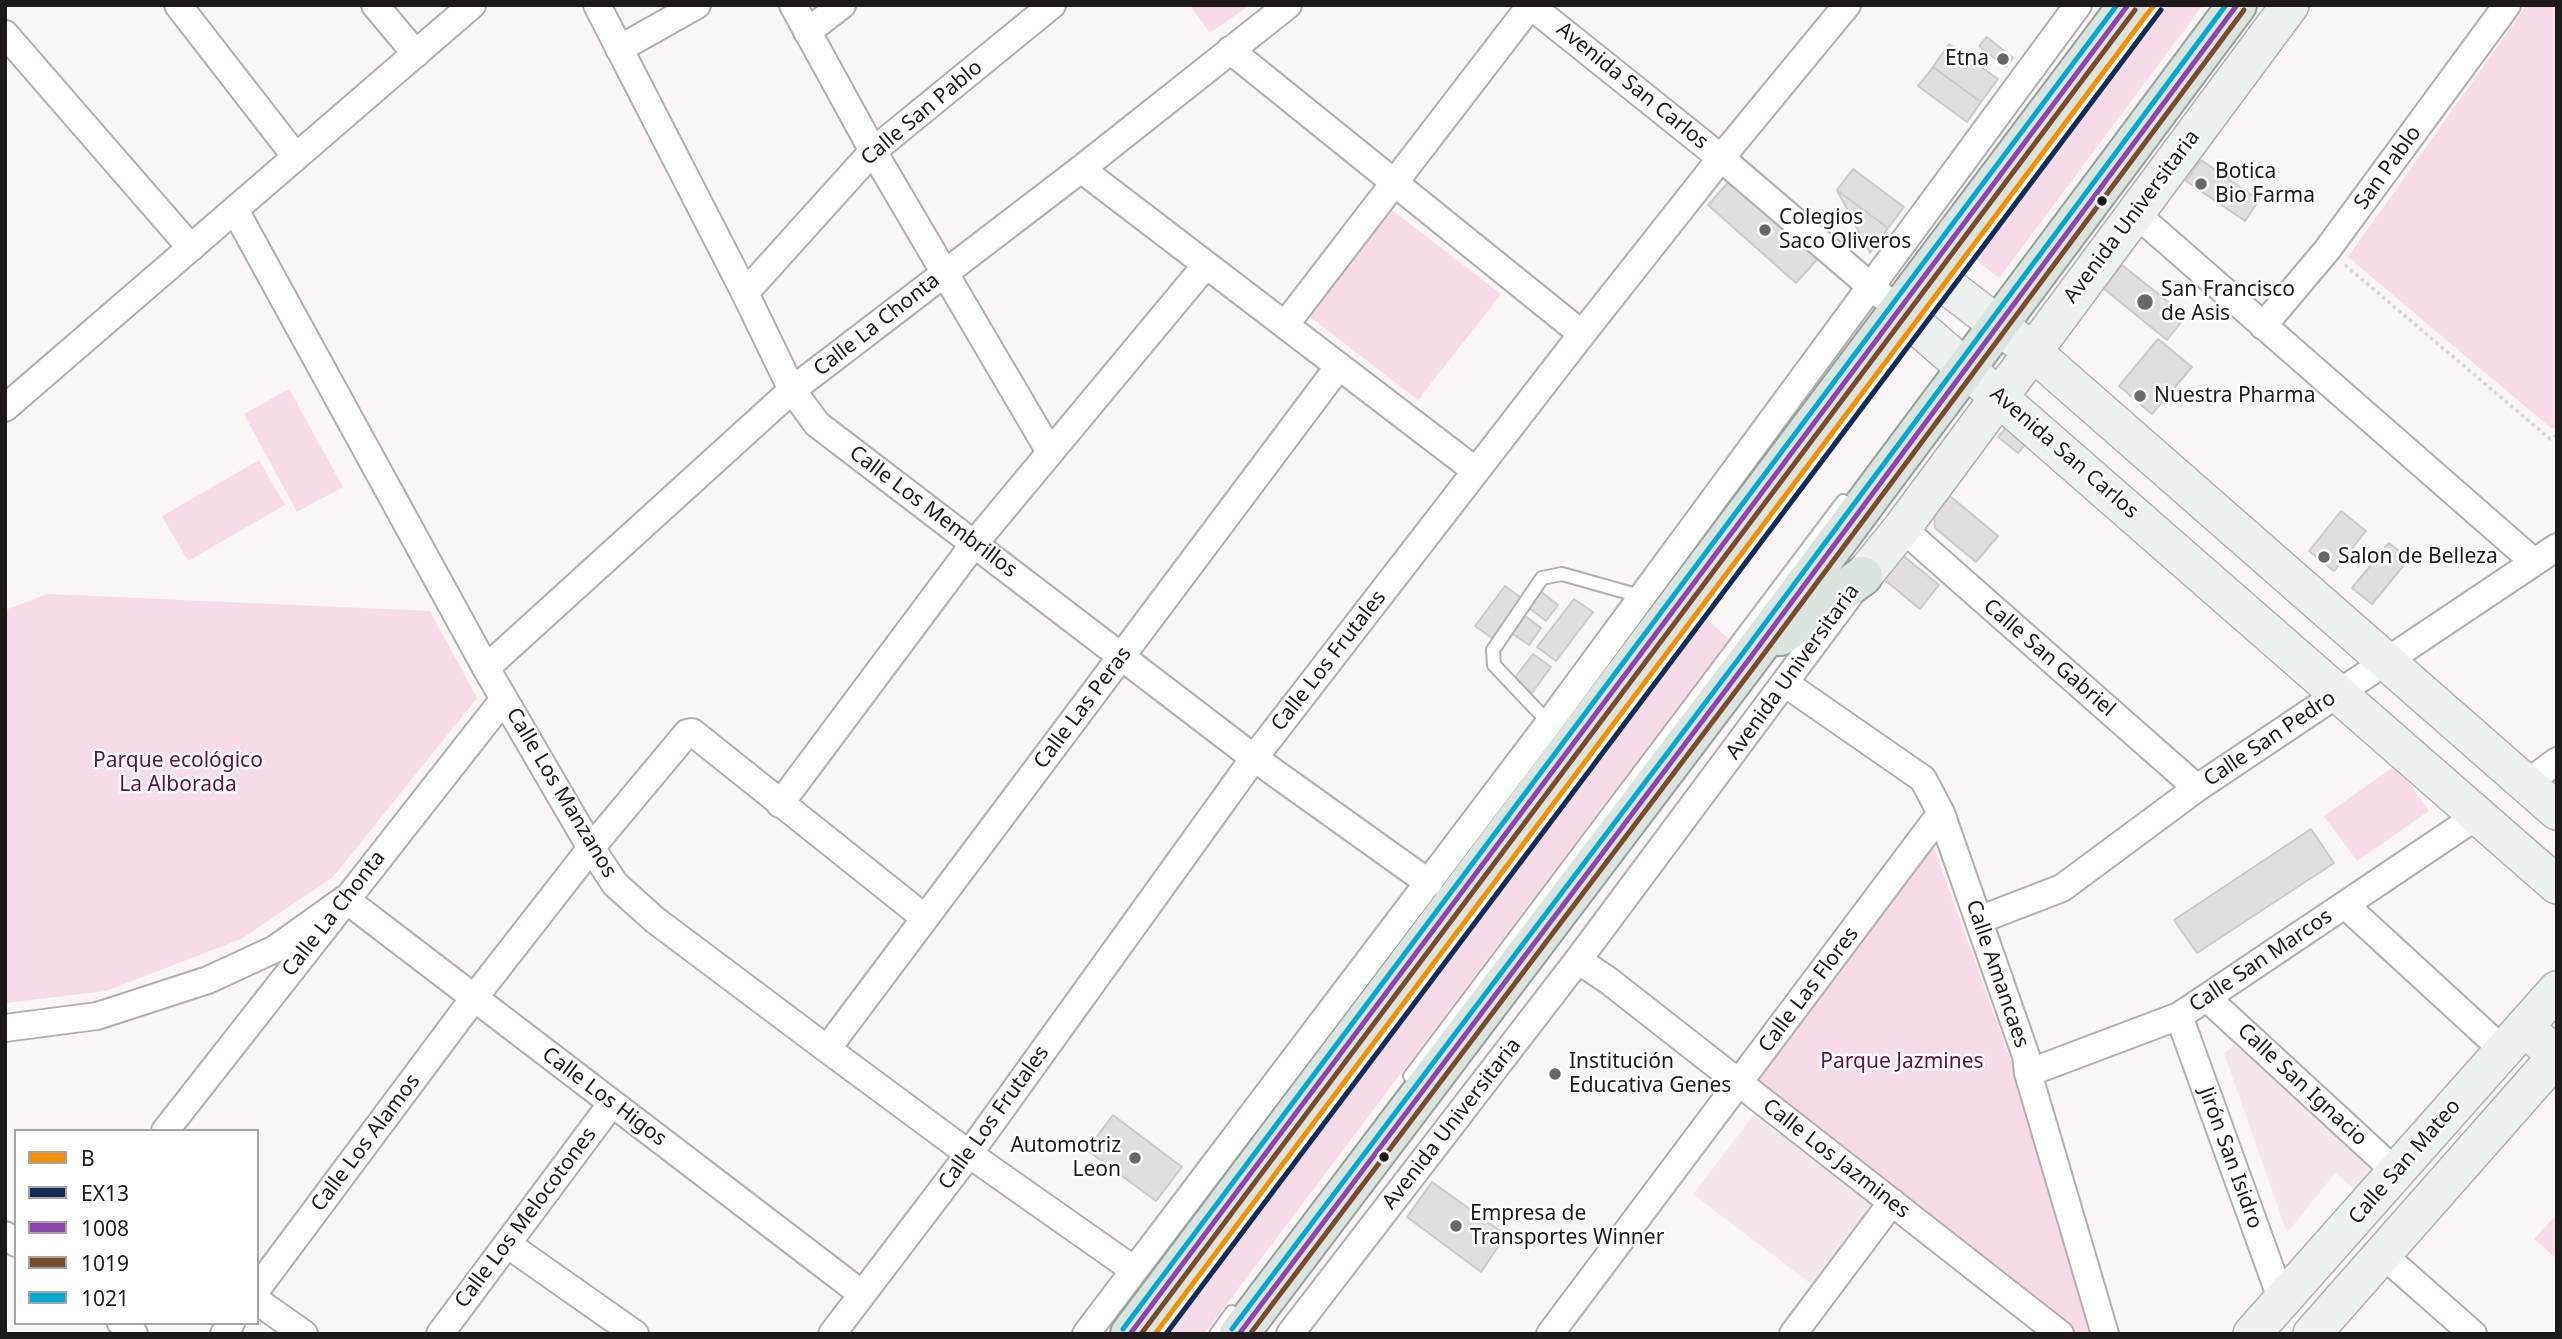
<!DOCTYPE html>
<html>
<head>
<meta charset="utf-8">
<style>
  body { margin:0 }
  #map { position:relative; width:2562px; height:1339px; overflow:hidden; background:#faf5f7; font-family:"Noto Sans",sans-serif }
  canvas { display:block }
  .frame { position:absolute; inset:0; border:7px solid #1e1a1c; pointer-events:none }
  .legend { position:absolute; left:14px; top:1129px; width:245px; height:196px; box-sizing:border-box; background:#fff; border:2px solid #a5a3a4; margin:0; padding:9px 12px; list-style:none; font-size:21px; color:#1e1a1c }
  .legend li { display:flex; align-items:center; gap:14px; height:35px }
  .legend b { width:35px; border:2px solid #a5a3a4 }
</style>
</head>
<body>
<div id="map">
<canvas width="2562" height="1339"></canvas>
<div class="frame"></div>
<ul class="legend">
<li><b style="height:9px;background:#f48f01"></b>B</li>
<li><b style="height:9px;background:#102c58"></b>EX13</li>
<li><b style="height:9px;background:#8e44ad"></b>1008</li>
<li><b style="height:9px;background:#7a4b2a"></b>1019</li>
<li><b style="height:9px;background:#00a9ce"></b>1021</li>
</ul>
</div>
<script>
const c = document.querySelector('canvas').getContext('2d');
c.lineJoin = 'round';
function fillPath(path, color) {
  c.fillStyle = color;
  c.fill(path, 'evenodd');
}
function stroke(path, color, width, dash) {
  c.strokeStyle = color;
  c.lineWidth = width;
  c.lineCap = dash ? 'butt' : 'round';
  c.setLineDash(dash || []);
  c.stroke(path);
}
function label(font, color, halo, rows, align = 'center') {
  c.font = font + ' "Noto Sans",sans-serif';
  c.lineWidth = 5;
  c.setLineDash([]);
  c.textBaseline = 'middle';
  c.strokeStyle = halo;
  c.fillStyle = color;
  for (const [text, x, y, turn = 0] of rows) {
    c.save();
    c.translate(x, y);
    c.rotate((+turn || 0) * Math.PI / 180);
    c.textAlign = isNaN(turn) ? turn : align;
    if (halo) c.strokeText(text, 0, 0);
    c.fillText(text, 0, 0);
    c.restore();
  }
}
fillPath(new Path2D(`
  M2235,1045L2375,1170L2357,1191L2335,1173L2287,1233L2224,1053Z
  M1754,1115L1871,1204L1811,1284L1693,1194Z`), '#f4e7ed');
fillPath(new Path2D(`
  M1190,5H1250L1210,33Z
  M2164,5H2203L1999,278L1974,258Z
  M2527,5H2557V425L2552,429L2348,257Z
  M1388,207L1501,294L1418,400L1305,313Z
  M289,389L343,487L297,512L244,414Z
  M259,460L285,505L188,561L162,516Z
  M48,594L430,611L477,698L333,877L241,939L106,991L5,1003V610Z
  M1705,618L1729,639L1204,1334H1166Z
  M2396,765L2429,811L2357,861L2324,816Z
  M1933,845L2017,1078L2093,1334H2074L1758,1080Z
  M2557,1214V1259L2534,1239Z`), '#f7dbe9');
const building = new Path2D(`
  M1987,37L2013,58L2006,67L1979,46Z
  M1949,44L1998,79L1981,102L1933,67Z
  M1933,67L1981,102L1967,122L1918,86Z
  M2201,160L2259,200L2245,221L2186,181Z
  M1853,169L1904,207L1888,228L1837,190Z
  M1733,177L1821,255L1796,283L1708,205Z
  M1837,190L1888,228L1870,253Z
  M2122,265L2186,316L2167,340L2103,288Z
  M2158,339L2192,367L2152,414L2119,386Z
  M2009,424L2029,440L2018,453L1998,437Z
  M1950,496L1998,536L1976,562L1935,528L1934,515Z
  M2341,511L2366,531L2334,571L2309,551Z
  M2389,543L2409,559L2372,604L2352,588Z
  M1900,553L1939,585L1920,609L1881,577Z
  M1505,586L1525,601L1496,641L1475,626Z
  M1540,591L1558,605L1546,621L1528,607Z
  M1574,599L1593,612L1556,661L1537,647Z
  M1523,614L1541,628L1529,645L1510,632Z
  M1533,654L1551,667L1532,693L1514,679Z
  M2311,829L2334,863L2197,953L2174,920Z
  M1113,1115L1182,1167L1156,1201L1087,1150Z
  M1432,1182L1506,1235L1481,1272L1407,1217Z`);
fillPath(building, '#e2dee0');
stroke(building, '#cdc9ca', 2);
const lane = new Path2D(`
  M1549,723L1494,665L1493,650L1542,578L1562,574L1640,596
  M1410,1076L1843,501
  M1155,1334L2154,5
  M1216,1334L1232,1312`);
const street = new Path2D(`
  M178,5L296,157
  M375,5L416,54
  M597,5L745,293L792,390L817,424L1254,758L1429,883
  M793,5L873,151L1050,452
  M1530,5L1721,158L1882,296
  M807,32L842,5
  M5,34L191,248
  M619,49L697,5
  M1230,50L1582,334
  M1081,169L1476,471
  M235,210L486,668L588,843L615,884L655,920L827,1049L969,1154L1134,1270
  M2135,213L2534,562
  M745,293L873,151L1052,5
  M1285,325L1530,6
  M2263,326L2327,250L2507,5
  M5,408L472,5
  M1902,528L2197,788
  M486,668L792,390L1081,169L1288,5
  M1786,684L1923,779L1941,813L2026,1056L2028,1073L2105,1334
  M2526,784L2557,761
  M780,804L974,544L1206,265
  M2345,905L2504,1051
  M1979,920L2062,888L2197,788L2557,547
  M1578,960L1609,981L2060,1334
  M2207,998L2396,1172
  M2179,1016L2282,1301
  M5,1028L97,1016L208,980L275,949L345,899L862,1294
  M827,1049L1339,366
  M2028,1073L2179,1016L2477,816
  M165,1131L504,699
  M5,1235L16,1243
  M507,1244L635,1334
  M2382,1254L2473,1334
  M257,1289L474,998L591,848L687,733L692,732L925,918
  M257,1301L304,1334
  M121,1323L134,1334
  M224,1334L231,1323
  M440,1334L612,1103
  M832,1334L969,1154L1254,758L1582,334L1721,158L1847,5
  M1086,1334L1549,723L2078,5
  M1290,1334L1578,960L1849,596
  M1550,1334L1941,813
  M1793,1334L1892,1202`);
const secondary = new Path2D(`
  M1929,272L2032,351L2557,811
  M1900,311L2557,885
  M1863,576L1902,528L2290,5
  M2252,1334L2557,990
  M2312,1334L2557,1056L2524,1027`);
const primary = new Path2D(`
  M1780,636L1863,576
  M1130,1334L2128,5
  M1239,1334L1750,658L2237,5`);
stroke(lane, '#b2aeb0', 16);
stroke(street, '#b2aeb0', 30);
stroke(secondary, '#b2aeb0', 40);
stroke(primary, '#96a19c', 42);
stroke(new Path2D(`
  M2345,265L2550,439L2557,435`), '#d8d6d7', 3.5, [3.5, 3.5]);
stroke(lane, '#fefefe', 12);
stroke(street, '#fefefe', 26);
stroke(secondary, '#edf1ef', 37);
stroke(primary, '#dce4e0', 38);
stroke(new Path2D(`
  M1155,1334L2154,5`), '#f48f01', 5);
stroke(new Path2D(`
  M1166,1334L2161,10`), '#102c58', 5);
stroke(new Path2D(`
  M1130,1334L2128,5
  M1239,1334L1750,658L2237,5`), '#8e44ad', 5);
stroke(new Path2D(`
  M1141,1334L2135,10
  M1250,1334L1757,663L2244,10`), '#7a4b2a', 5);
stroke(new Path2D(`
  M1123,1329L2117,5
  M1232,1329L1743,653L2226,5`), '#00a9ce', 5);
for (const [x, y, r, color] of [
  [2003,59,7,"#6b6769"],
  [2201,184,7,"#6b6769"],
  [2102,201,6,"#1e1a1c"],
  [1765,230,7,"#6b6769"],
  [2145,302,9,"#6b6769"],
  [2140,396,7,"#6b6769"],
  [2324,557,7,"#6b6769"],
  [1555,1074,7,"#6b6769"],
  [1384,1157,6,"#1e1a1c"],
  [1135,1158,7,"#6b6769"],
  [1456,1226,7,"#6b6769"]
]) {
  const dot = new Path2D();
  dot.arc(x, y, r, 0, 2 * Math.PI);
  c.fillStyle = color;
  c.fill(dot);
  stroke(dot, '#fff', 2.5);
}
label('21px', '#1e1a1c', '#fff', [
  ["Etna",1989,59,"right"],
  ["Botica",2215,172],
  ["Bio Farma",2215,196],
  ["Colegios",1779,218],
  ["Saco Oliveros",1779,242],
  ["San Francisco",2161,290],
  ["de Asis",2161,314],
  ["Nuestra Pharma",2154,396],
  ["Salon de Belleza",2338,557],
  ["Institución",1569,1062],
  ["Educativa Genes",1569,1086],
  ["Automotriz",1121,1146,"right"],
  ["Leon",1121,1170,"right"],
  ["Empresa de",1470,1214],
  ["Transportes Winner",1470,1238]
], 'left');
label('21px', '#1e1a1c', '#fff', [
  ["Avenida San Carlos",1632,86,39],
  ["Calle San Pablo",922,113,-40],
  ["San Pablo",2388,168,-54],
  ["Avenida Universitaria",2132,217,-53],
  ["Calle La Chonta",877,325,-38],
  ["Avenida San Carlos",2064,453,41],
  ["Calle Los Membrillos",933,512,37],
  ["Calle San Gabriel",2049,658,41],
  ["Calle Los Frutales",1329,661,-52],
  ["Avenida Universitaria",1793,672,-54],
  ["Calle Las Peras",1083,708,-53],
  ["Calle San Pedro",2270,739,-34],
  ["Calle Los Manzanos",561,793,59],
  ["Calle La Chonta",334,914,-52],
  ["Calle San Marcos",2261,961,-34],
  ["Calle Amancaes",1997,974,71],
  ["Calle Las Flores",1809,990,-53],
  ["Calle San Ignacio",2302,1085,43],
  ["Calle Los Higos",604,1097,37],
  ["Calle Los Frutales",994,1118,-54],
  ["Avenida Universitaria",1452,1124,-52],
  ["Calle Los Alamos",366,1143,-53],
  ["Jirón San Isidro",2230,1158,70],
  ["Calle Los Jazmines",1836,1159,38],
  ["Calle San Mateo",2405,1162,-49],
  ["Calle Los Melocotones",526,1218,-53]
]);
label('21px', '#630f46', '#fff', [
  ["Parque ecológico",178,761],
  ["La Alborada",178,785],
  ["Parque Jazmines",1902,1062]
]);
</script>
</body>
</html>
